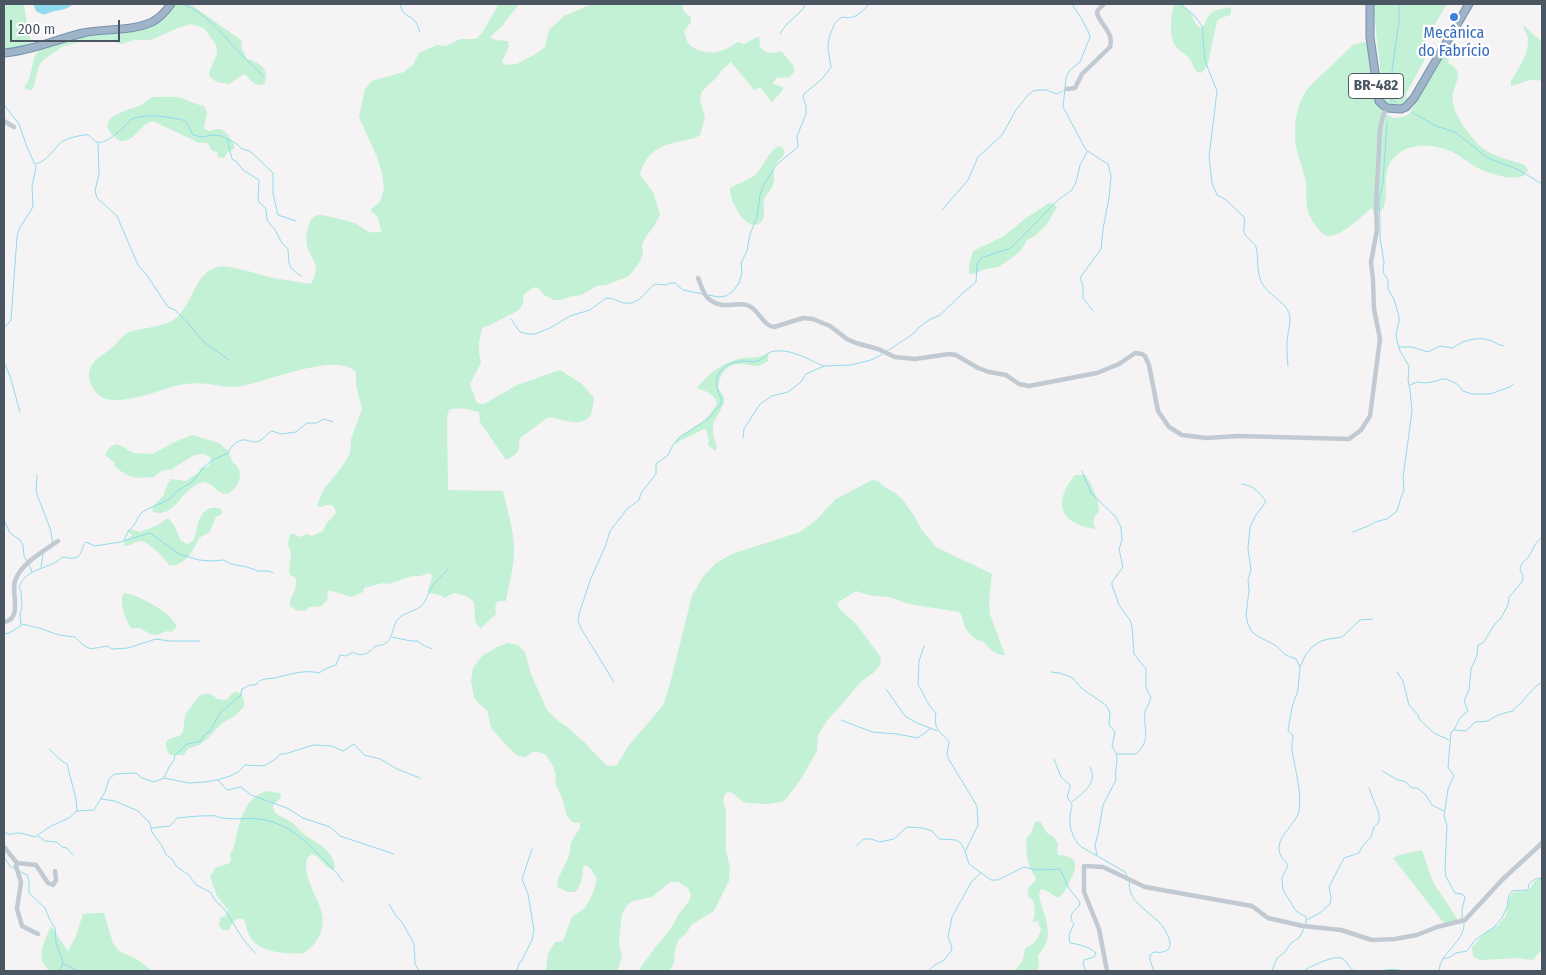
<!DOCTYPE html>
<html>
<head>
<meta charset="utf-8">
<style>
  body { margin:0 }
  #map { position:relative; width:1546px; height:975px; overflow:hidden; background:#f5f3f3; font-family:"Fira Sans Condensed",sans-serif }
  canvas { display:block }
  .frame { position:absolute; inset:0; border:5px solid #4a5661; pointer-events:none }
  .scale { position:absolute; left:10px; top:20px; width:110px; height:22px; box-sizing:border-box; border:2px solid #4a5661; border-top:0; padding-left:6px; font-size:15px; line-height:18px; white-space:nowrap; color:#4a5661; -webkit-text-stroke:4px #fff; paint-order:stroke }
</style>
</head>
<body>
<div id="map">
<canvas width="1546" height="975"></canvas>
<div class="frame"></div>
<div class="scale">200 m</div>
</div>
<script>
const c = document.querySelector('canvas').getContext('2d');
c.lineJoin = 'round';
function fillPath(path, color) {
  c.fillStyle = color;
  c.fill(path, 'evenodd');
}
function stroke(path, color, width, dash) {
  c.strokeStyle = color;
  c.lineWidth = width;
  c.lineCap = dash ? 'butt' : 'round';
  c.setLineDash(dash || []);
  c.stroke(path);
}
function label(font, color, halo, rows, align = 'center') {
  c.font = font + ' "Fira Sans Condensed",sans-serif';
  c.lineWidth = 4.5;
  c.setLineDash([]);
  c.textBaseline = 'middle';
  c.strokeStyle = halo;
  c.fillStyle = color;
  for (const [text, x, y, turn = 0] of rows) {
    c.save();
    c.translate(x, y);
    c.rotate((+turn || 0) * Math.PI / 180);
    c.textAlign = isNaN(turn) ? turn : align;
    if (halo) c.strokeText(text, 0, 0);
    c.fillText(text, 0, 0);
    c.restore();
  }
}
fillPath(new Path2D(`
  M4,4H24L28,31L32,44L4,51Z
  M173,4H190L241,40L242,49L247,59C260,63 269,68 265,83C255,89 251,79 244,74L229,84L217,82L212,79L209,75L210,70L217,54L216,45L204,28L191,24L178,28L151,40H134L121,44L112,41L80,42L62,47L42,61L38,68L34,87L31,90L25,89V85C32,78 31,67 34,58C36,54 39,50 42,47L89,35L137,30L149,27L156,23Z
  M499,4H519L502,26L490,37L496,40L508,41L509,46L502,62L506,65L517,64L536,54L545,47L549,30L564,16L592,4H683C682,11 685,13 691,17V22L684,31C685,35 686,39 688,43C694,51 712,55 721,51C727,49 733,45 738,42L744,44L759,36L760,47C767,54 772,54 781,51L793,65L795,71L789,77L776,78L773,84L783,87V90L772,102L760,87L754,90L731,62L723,69L715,79L702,91L700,100L705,117L700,135L695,138C670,144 649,144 640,174C644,181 648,185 652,191C654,193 659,211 660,215L654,226L645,238L642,245L643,254L639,263L629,276L606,285L597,286L583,294L576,296H572L561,300H554L544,295L540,290L535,287L524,294L523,303L519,310L488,326L483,327C478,341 478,350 481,363L470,384L477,403L484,404L517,385L560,370L582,384L594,398C593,403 593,409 591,414C585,426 569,422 558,419C554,418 552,417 547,418L520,438C519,440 519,443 519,446C519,454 512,457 506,460L480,422L479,412C470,410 457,406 449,410L447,416L448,490L503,491C507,509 513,527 514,546C515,564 509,583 506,601C496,600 494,604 496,614L481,628C464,615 491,600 454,593L444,598L440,595L428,593V589L432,578L431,574L428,573L421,576H412L389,584L383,583L364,588L363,592L351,597L329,590L327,593L328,599L322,606L310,607L305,611L296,610L290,606C289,595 300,589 295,577L291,576L289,572L291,553L288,544L290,534H294L300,537L307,534L312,536L323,531L326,524L336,513C334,502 328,504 320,507L317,505L324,489L341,468L350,454L351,439L362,409L356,385V372C335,350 262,385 235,387C227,387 218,385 209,384C195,382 181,384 168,388C152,393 112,408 99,395C89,386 85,373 94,362C98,357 105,354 109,350C116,345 122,335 129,332C141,328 166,327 176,318C193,304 194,273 218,267C228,264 261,275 273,278C286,280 298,282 311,284C313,279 316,274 316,269C316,262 311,257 309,251C306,245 306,239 307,232C310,216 315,212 331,217C339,219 346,220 354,223C367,229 364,234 382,232C379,226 380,222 378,218C376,214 372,214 371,209L380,202L384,189L382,173L377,157L359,117L365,89L372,81L404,72L413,65L419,53L437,45L446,46L460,39H476L482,33Z
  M1174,4H1181L1190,12L1197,26L1201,28C1205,25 1205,22 1208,17C1213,9 1222,9 1231,7V13L1230,15L1221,18L1217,21L1208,63L1206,68L1201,73C1192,71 1194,64 1189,58C1184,53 1178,50 1174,44C1169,34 1171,14 1174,4Z
  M1373,4H1447L1424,43L1429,50L1427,55L1406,94V97L1410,99L1402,109L1384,104Z
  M1522,24L1542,42V81C1525,78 1526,83 1511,86V81C1518,70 1529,54 1528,39C1527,35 1524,28 1522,24Z
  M1369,41L1378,104L1385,114L1394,118L1403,117L1409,114L1414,106L1418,93L1444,51L1449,57L1448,63C1470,75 1449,85 1453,103C1456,118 1468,134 1479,145C1491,157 1509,159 1525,165L1528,170C1523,186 1486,173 1476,167C1467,162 1460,155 1450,151C1434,144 1411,143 1398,154C1376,172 1393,197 1381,211L1375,212L1371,208C1362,216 1342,236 1329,236C1321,236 1312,221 1309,214C1305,205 1307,193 1306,183C1303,165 1295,154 1295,134C1295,117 1298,101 1309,87L1353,45Z
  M152,97C162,97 172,96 181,98C189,100 196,105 204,106L207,112L204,128C210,134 212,129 219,129C225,129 234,142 235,148L227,153L224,158L218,157L217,152L212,151L208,143H199L153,121C141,124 136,139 124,141C120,142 117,139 114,136C92,116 133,110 143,104C146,102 149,99 152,97Z
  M778,146L783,148L785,152C783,157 778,160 776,164C772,171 776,180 772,187C770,192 766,194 764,199C762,206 767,216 761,222C746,235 729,199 730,188C738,183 748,181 755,175C764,167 766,154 778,146Z
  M1049,203L1054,204L1057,207L1047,224L1035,236L1027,240L1022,249L1012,258L998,267L986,269L973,274H969V264L973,251L1004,236L1026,218Z
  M766,354H768V361C766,362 764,364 761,365C755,367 747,364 741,364C726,363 719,376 718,388L724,397V403L713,424V435L717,448L715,451L708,445L709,440L706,430L704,429C695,434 684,438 676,444H674C679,433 695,429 704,421C709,416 713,410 717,404C716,395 706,391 697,388C708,373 724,362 743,358C752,357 756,359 766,354Z
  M192,435L219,443L223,447L228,450C230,453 230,457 232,461C235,467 233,461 237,466C243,474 239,485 233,490C229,493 227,495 222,493C216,491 211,482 203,482C200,482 196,485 193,487C180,495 172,518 153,512L152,507L163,496L168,483L171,479L185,481L198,473L201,468L209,466L211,460L210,457L203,454L194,455L172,469L161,471L154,477L136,478L129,476L119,470L114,465V462L105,455L110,447L117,444L134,453L152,454L177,441Z
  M1075,475H1085C1092,484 1099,500 1099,511C1094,518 1091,521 1096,529C1060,525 1052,502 1075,475Z
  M872,480L878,481L886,488L895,493L902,499L915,517L921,529L936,547L992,574L989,600L990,614L1005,655C995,655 990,649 984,642C977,641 968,634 965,627C962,621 964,617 959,612L909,604L889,597L868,595L856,591L837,603C839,611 849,617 855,623C864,634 873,646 881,658L880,666L873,673L862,681L826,722L818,736L817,751L801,779L787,798L782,802L768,804L748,803L743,802L733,793L727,792L724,796L723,801L726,810V851L730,868L729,881L714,911L691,925L686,934L679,939L675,949L674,963L670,970L638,971L657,945L671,929L678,915L689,901L691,895L688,888L678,882H670L652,897L633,901L628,904L622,914L619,943L622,958L617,971H546L548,953L555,942L563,941L572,917L585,908L593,893L597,879L591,869L586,865L583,867C582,877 582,885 575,892H568L557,887L558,879L569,856L571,842L580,828V822L575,823L571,821L567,816L562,798L555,783L556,776L553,766L546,755L539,752H533L525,757L518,756L508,747L491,728L487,710L478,703L474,697L471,681L473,668L482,656L497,647L508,643L518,645L525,652L531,674L547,710L558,721L566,726L584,742L606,765L613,766L617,765L629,745L655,715L663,705L670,684L692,596L702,578L716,563L732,554L800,532L815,521L836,499Z
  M211,508H219L222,510V514L216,517L209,533C193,536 198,552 183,561C177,565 176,566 169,565C165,558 148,541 140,541C134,542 130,546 124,546L125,540L129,538L132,535L127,531L129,529L140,532L158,525L168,518L174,525L181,541L188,544L194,540C198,527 197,513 211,508Z
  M124,593C138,594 173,614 177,627L171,632L167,631L157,635L150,634L140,628H131C126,619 118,603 124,593Z
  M234,692L241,693L244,701V707L233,717L222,723L208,738L199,745L188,749L184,755H170C162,743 166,738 180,736L183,732L185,715L200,695C208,693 212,693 217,699L226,700Z
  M266,791L280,793L281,798L273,805C272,816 284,816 291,822C296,825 300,831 305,835C319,845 333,850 335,868L333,870C323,867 321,856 312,854L307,858C300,886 334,909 319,936C315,944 311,948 304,953C286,955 255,952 248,933C246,928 247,924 243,919C236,917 232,923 229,930H222L219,925L220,918L226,915L228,910L217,896L210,877L215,868L230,863L231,860L230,854C236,845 235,842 237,832C242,814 248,797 266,791Z
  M1040,821L1047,833L1054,837L1058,844L1057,850L1058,855C1080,856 1078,867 1069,883C1066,889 1064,895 1057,898L1049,892L1042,889L1040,891L1039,896C1044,918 1057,936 1038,955L1039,965L1036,971H1015L1023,959L1025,949C1034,944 1038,939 1041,930L1038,921L1032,922C1036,916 1035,906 1033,900L1028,897C1027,890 1028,885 1035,882L1036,878C1027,867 1025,850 1027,837L1031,834L1035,822Z
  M1422,850L1433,882L1460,923L1443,922L1393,858L1399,855Z
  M1542,876V949L1533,960L1516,958L1482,960L1477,959L1473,956L1472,947L1487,931L1497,926L1506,916L1508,901L1512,893L1529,890L1535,881Z
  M96,913H104L113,943L119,951L138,960L152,971H48C47,966 44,965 42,960C39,950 47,936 51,926L68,951L76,936L83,914Z`), '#c3f1d5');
fillPath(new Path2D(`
  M35,4H73C64,13 45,13 35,4Z`), '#90daee');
stroke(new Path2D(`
  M183,4C205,13 220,31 236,49C244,58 254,66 263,76
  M400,4C404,17 406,13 414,20C418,24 418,28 420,32
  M1072,4L1081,18L1088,31L1090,37L1080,62L1069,71L1066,78L1063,107L1086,150L1108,164L1111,176L1109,198L1103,229L1101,249L1080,278L1083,286V298L1093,311
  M1180,4L1194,15L1202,26L1205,61L1217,91L1209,157L1212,183L1217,195L1226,200L1244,217C1246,223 1243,226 1244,232C1246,239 1253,240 1256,247C1259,258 1256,269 1261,281C1267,295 1285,301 1289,313C1292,322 1287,333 1287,343C1287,351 1287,359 1288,366
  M780,34L786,25L802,10L806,4
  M1392,100L1397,103
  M1391,102L1392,71L1399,21V4
  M4,105L19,124L27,147L36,167L32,186L33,207L19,229L17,237L11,320L4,328
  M1413,113L1436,126L1455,132L1488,158L1519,170L1542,184
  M227,139L232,159L237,162L243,170L259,180L258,201L266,209L267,220L275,230L282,243L288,249C289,264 287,267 301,276
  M98,143L99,174L95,191L97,198L117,216L138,265L146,274L168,307L175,310L186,321L204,342L229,360
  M36,164C52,159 55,144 65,140C69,138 84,134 88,135C91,137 94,141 97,142C108,145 125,125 132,119C147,113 168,117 183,120L187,123L193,135L202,137L212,135L222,136L237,144L242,149L250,151L273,173V193L278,215L296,221
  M942,210L968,180L978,157L1002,135L1016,110L1028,95L1033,91L1039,90H1046L1057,94L1063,91
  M709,295L718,297L726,296L733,291L739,283L742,273L741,263L747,251L750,234L757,217L760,195L763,186L776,165L798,147L797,136L806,114V106L803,97L804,94L823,78L831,67C829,52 825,46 832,30C834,24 836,21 842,17C855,20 861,13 869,4
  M511,319L520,332L528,334H535L550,328L570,316L590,310L606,298C616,298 619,303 625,303C639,305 645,292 655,284L665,285L670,283H675L683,290L703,294
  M1399,347H1412L1428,352L1440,346L1453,348C1461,341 1478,336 1489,340C1495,342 1498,345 1504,346
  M887,351L913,334L918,328L929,320L940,315L964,292L976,282L977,264L981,258L1011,248L1058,200L1072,190L1076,182L1080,165L1087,152
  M4,362L10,376L20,412
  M1410,385L1417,382L1425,383L1437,381L1441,379H1446L1457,384L1463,391L1472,394H1490L1510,387L1513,384
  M743,438L744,429L760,404L772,396L788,392L801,382L806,374L824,366L851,365L871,360L883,354
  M1082,471L1091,493L1115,516L1121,527L1122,540L1119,549L1123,567L1112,582V585L1119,605L1130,620L1132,626L1134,654L1146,669V688L1151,697C1150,703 1146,707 1145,712C1143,730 1152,739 1136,754H1117
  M37,475L36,492L50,528L53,543
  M1242,484C1254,486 1260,492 1266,502L1256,515L1250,527L1248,549L1251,570L1248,580L1249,590L1246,616L1248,624L1252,632L1259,637L1275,645L1286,655L1296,659L1300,667
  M4,520L10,533L20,540L23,545L24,556L27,561
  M1353,532L1368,526L1375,522L1387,519L1396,512L1398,508L1401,497L1404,491L1403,478L1412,411L1410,390L1408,380L1409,366L1400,351L1397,341L1396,334L1399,321V317L1394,299L1388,289V280L1383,272L1384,262L1380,238V219L1379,202L1383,182L1387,122
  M124,540L128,532L134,525L141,513L146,510L168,500L179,490L192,482L205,466L211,461L228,453C230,448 236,441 242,440C248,439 253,444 259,441C264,439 266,434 272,431L281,434L296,432L307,423H316L324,419L333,422
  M29,564L32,572
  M41,567L43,554
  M22,624L39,628L59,635L75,637C90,652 88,649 108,646L112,649L128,648L156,639L169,641H200
  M4,634L9,633L21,626L20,613L22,609L21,591L19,587C26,567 50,570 62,557C66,557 70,559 74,558C83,557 81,546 86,542L95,546L120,542L150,533L179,554L199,560L212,561L223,560L231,564L247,567L258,571H269L273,573
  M392,637L411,641H417L423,645L432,649
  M924,646L919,661L918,684C924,694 927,705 936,713C933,730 940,731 949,742L947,753L948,758L977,806L978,825L966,850
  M1051,672L1060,673L1073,678L1081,688L1106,705L1110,713L1109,725L1115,732L1112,746C1113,748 1115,751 1116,753C1119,762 1114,771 1116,780L1103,805L1098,834L1095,845L1097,855
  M1397,672L1403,681L1409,705L1418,715L1419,719L1434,733L1449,740
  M614,682L582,630L578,621L579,614L591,578L605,547L610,531L627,509L639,500L641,493L656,474V464L668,455L673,445L680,437L709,418L720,405L722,400C711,380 717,365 741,361C747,361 755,363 760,360C763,359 764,357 766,355C771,350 778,351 784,351C799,353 811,361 824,366
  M886,689L905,716L915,722L937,731
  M841,720L872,732L897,734L918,738L930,729
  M1455,730L1466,731L1475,722L1488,721C1496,715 1504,713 1513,711C1516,706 1519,706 1522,702C1528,695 1534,687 1542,682
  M49,749L63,762L67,764L76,799L77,811
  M1054,759L1061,777L1070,785V788L1067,797L1072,804C1072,809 1070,813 1070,817C1069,828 1073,838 1080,846L1125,872L1128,877
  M1382,771L1398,780L1404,781L1412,788H1417L1425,794L1432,805L1444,811
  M164,778L169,767L174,760L175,755L187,744L201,741L203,736L210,731L220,713L241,695L242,689L250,685H256C258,682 258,681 262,680C266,678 270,679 274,678C288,675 305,669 319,673L327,668L336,665L340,655L346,656L353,652C362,658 369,653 375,646C396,645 389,629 399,618C404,613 413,612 420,607C426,602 428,594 432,587C436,580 443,575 448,569
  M218,780L227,790L241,787L251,795L287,808L303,818L330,827L340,836L394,854
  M101,799L115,801L138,811L150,823L152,832L162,846L166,855L172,859L177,867L189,875L196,885L210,892L215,900L225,910L243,939L255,953
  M1072,802C1082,793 1099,783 1090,767
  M77,811L94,810L105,792L109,779L115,774L136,773L142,778L154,782L164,778L189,783L205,782L217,780L230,776L238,772L245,765L264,766C269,762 277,760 280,754H285L313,745L332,746L343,751L354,744L364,755L380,759L397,769L420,778
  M152,828L170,826L177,818C187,817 206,815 216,816C219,817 219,818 223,818C237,820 252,817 265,820C291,825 311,846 328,864C334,870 339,875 343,882
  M4,831C10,837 12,833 19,833C24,833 30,836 35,837L51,826L69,818L77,811
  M38,836L45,841L57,842L62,847L67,848L73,855
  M856,846L864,839H872L879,842L894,839L907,827L923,828L932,831L939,839L956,840L961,843L965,851L969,864L991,880H998L1024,867L1036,870L1060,869L1068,887L1080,902L1079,906C1074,911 1067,916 1074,924L1069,935L1070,943C1078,944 1090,947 1096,953L1094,957L1084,960L1083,964L1086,971
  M4,857L10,866L15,869
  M19,871L27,875L29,881V893L45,908L50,920L55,928L56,943L63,962L60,971
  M1129,880C1129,887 1130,893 1134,899C1142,909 1152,915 1160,923C1166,930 1178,950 1162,952C1159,953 1157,952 1154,952L1150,955V960L1154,971
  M389,904L396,916L402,922L414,944L415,964L419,971
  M1462,918V910L1465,897L1462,894L1455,893L1446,877L1445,867L1447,826L1444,816L1448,789L1454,776L1448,767L1451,732L1454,730L1460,718L1468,711L1464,701L1469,690L1471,669L1477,655L1478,645L1483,643L1495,624L1501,618L1508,605L1509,597L1522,582L1523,576L1520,569C1521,562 1526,561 1529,556C1534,549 1534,542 1542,538
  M1307,920L1321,912L1330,904L1331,898L1329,887L1344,858L1359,853L1362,847L1371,837L1374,827L1379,822V814L1369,788
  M1306,925V917L1296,911L1283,890L1282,878L1288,865C1286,861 1283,860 1281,856C1272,838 1296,826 1299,811C1302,791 1295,770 1292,750C1291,745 1293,740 1293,735L1288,731L1292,707L1298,690L1300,667L1306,654L1312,647L1321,641L1329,639L1342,637L1360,620L1373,619
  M1443,959L1450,957L1456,953L1467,951L1475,940L1494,927L1502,918L1507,907L1509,895L1512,891L1527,890L1529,889L1528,885C1532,881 1536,877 1542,879
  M63,964L79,971
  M517,971L519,963L521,962L532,940L534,930L528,894L522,879L532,849
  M865,971H866
  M928,971L935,965L944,960L951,951L952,947L948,937L952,917L972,881L981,873
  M1272,971L1277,958L1284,953L1291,943L1299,938L1305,927
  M1303,971C1310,967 1333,955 1341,958C1346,959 1348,966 1352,970L1361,971
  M1382,971C1388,969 1397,969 1402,971
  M1439,971C1440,951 1465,943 1464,923`), '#90daee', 1);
stroke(new Path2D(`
  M37,4L39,9L44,11L63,4`), '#90daee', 7);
const trunk = new Path2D(`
  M1370,4V37L1379,101L1383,105L1387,108L1401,109L1406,107L1414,98L1469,4
  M4,53C31,51 57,39 83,33C105,28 130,32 152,22C160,18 166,11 171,4`);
stroke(trunk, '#7690ad', 9);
stroke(new Path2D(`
  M1067,89L1075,88L1082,74L1110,47C1114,32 1101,26 1097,13L1098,10L1104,4
  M4,121L14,127
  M698,278C701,284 703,295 709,299C725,312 738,299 751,307C760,313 764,326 774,327L803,318L813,319L830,326L847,339L856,343L878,349L895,357L915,359L949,354L956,355L978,368L989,372L1006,375L1019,384L1029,386L1097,373L1119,364L1135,353L1142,354L1145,356L1149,365L1158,411L1169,427L1182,435L1206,438L1238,436L1349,439L1361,430L1370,416L1380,339L1374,309L1373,280L1371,262L1377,230L1376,207L1380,128L1383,116L1387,108
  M4,622C23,619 11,593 15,581C21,563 44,551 58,541
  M4,847L17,863L36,865L48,883L53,885L56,880L55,871
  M17,863L16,866L21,882L17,909L22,926L38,934
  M1107,971L1099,929L1084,892V866L1103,867L1145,887L1252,906L1268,918L1303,926L1341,930L1372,940L1395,939L1417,935L1437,927L1465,920L1503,879L1542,843`), '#c1cad2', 4.5);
stroke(trunk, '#9fb4c9', 7);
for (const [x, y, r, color] of [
  [1454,17,5,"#3f7fe0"]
]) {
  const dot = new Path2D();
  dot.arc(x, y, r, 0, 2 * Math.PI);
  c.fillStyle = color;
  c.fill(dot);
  stroke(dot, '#fff', 2);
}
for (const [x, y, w] of [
  [1376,86,55]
]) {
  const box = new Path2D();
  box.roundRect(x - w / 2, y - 12.5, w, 25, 4);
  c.fillStyle = '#fff';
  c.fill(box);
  stroke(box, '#4a5661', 1);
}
label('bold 15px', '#4a5661', null, [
  ["BR-482",1376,86]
]);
label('16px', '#366cbe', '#fff', [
  ["Mecânica",1454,34],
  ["do Fabrício",1454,52]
]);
</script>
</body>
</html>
